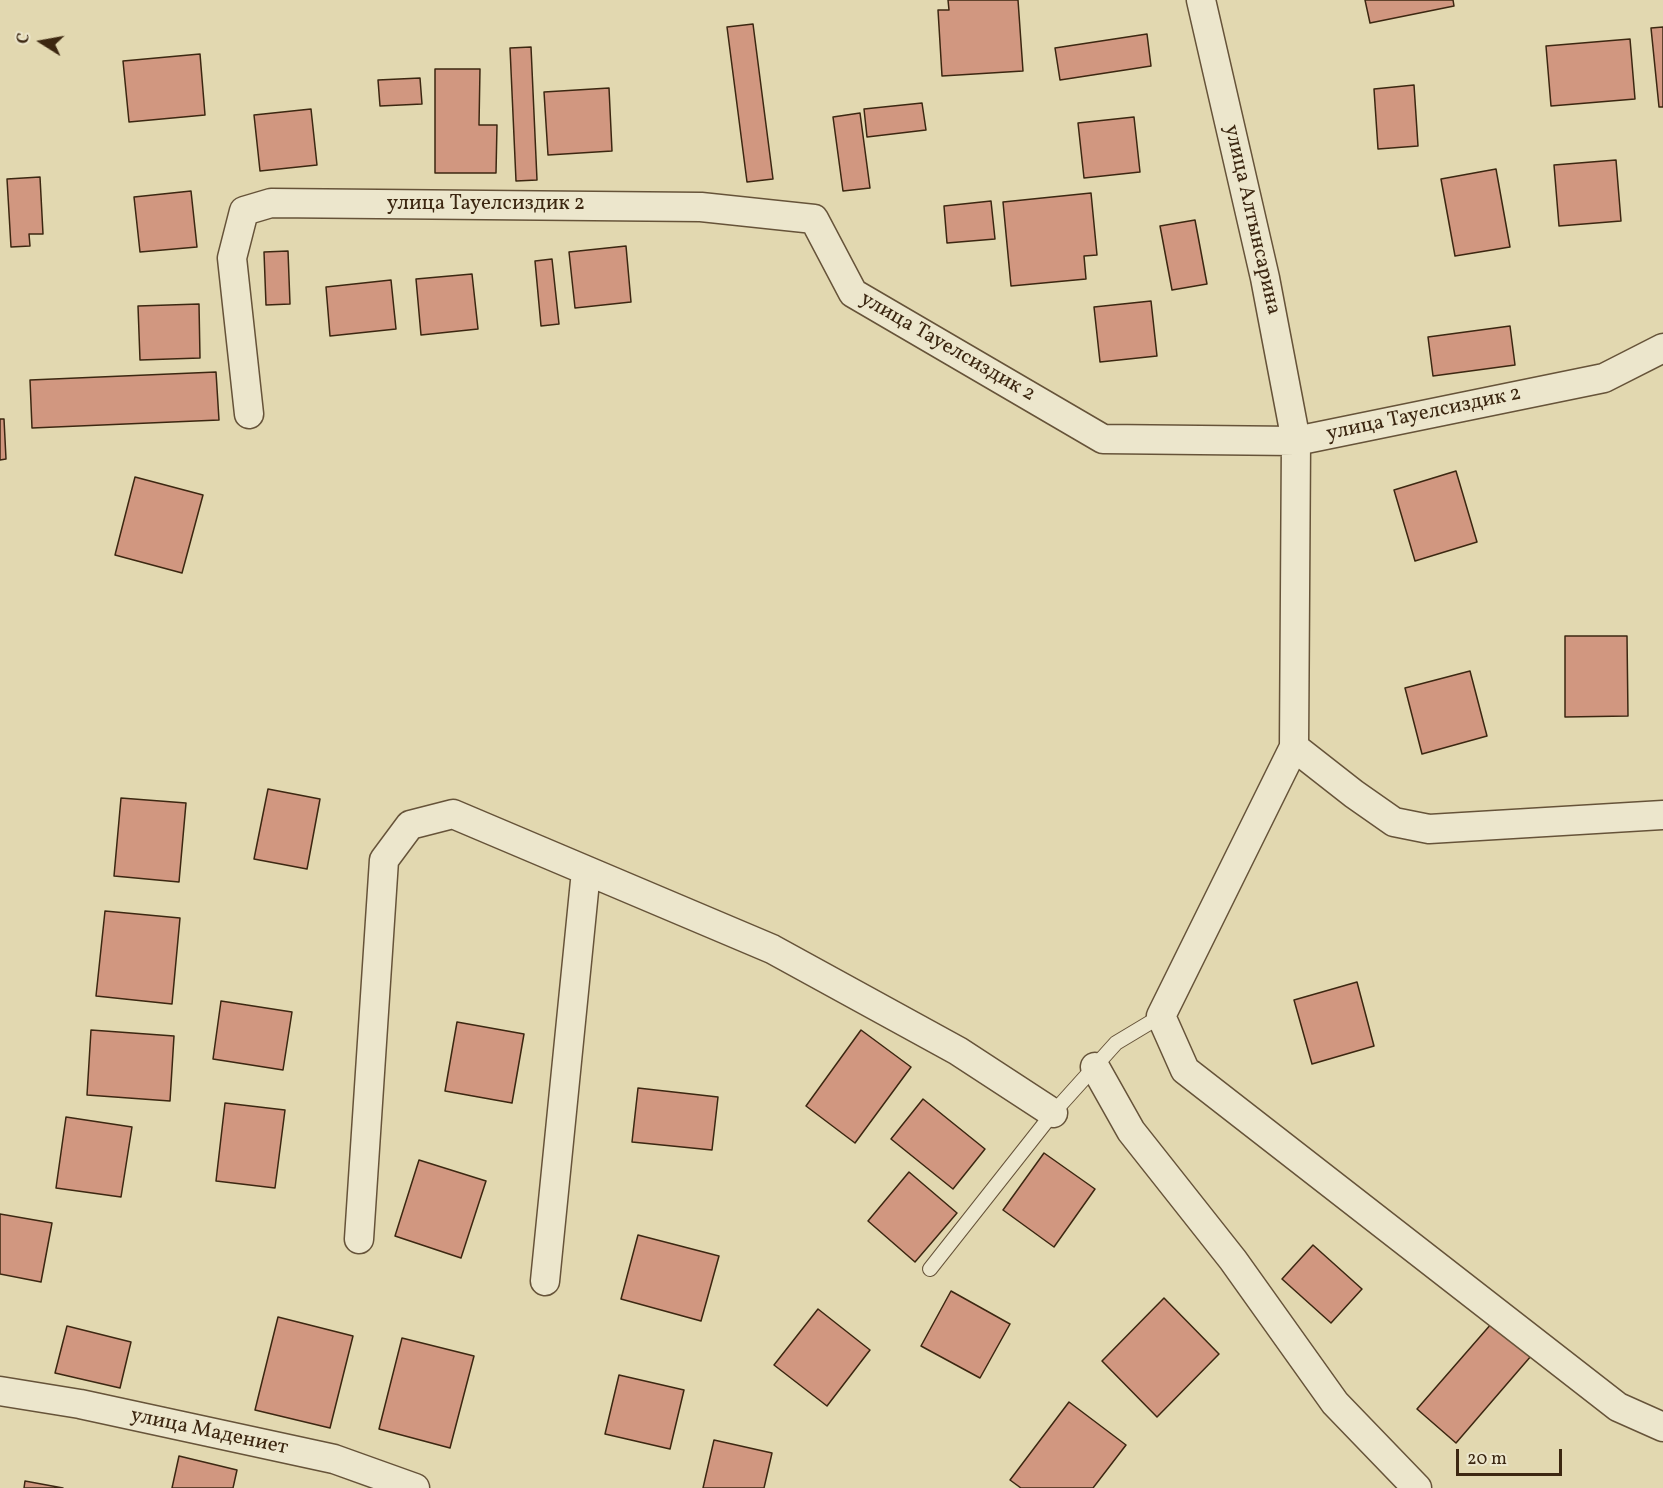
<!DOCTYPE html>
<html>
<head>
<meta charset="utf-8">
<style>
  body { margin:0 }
  #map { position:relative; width:1663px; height:1488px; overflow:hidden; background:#e2d8b0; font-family:Vollkorn,serif }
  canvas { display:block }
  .north { position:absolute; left:12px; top:12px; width:60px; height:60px; -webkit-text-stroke:4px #ece6cc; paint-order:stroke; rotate:281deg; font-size:16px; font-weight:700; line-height:24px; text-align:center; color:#3c2711 }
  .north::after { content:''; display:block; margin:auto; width:21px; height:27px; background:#3c2711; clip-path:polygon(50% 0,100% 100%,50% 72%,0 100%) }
  .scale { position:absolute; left:1456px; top:1449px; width:106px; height:27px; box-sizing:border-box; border:3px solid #3c2711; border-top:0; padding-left:8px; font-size:18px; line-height:21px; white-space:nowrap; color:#3c2711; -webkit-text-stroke:4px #ece6cc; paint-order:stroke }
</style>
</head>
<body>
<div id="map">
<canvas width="1663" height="1488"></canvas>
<div class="north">С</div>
<div class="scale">20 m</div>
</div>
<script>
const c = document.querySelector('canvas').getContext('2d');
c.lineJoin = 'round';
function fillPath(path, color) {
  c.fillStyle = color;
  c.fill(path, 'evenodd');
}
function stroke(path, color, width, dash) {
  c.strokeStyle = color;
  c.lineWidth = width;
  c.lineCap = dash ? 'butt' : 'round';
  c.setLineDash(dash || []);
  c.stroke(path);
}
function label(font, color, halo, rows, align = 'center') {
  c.font = font + ' Vollkorn,serif';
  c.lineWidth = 5;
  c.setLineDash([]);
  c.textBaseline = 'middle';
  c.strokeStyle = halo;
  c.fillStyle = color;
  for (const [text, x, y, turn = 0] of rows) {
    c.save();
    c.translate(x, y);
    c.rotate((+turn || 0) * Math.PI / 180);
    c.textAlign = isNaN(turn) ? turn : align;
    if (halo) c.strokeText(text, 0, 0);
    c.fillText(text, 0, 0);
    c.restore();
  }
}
const building = new Path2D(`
  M948,0H1018L1023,71L942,76L938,10H949Z
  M1365,0H1453L1454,6L1370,23Z
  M753,24L773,179L747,182L727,27Z
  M1663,27V107H1659L1651,28Z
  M1147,34L1151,66L1060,80L1055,48Z
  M1630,39L1635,99L1551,106L1546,46Z
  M531,47L537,180L516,181L510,48Z
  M200,54L205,115L129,122L123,61Z
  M435,69H480L479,125H497L496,173H435Z
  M420,78L422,104L380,106L378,80Z
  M1414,85L1418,146L1378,149L1374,89Z
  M609,88L612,151L548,155L544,92Z
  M922,103L926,130L867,137L864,109Z
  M311,109L317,165L260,171L254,115Z
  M860,113L870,188L843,191L833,117Z
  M1134,117L1140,172L1084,178L1078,123Z
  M1616,160L1621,221L1559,226L1554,165Z
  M1496,169L1510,247L1455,256L1441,179Z
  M40,177L43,234H29L30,246L11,247L7,179Z
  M191,191L197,247L140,252L134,197Z
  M1091,193L1097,255L1084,256L1086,279L1011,286L1003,202Z
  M991,201L995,239L947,243L944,206Z
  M1195,220L1207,284L1172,290L1160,226Z
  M626,246L631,302L575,308L569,252Z
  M288,251L290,304L266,305L264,252Z
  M552,259L559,324L541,326L535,261Z
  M472,274L478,329L421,335L416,279Z
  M391,280L396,329L330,336L326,287Z
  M1151,301L1157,356L1100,362L1094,307Z
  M199,304L200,358L140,360L138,306Z
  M1510,326L1515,365L1433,376L1428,337Z
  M216,372L219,420L32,428L30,380Z
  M0,419H4L6,459L0,460Z
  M1456,471L1477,542L1415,561L1394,490Z
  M135,477L203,495L182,573L115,555Z
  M1565,636H1627L1628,716L1565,717Z
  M1470,671L1487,736L1422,754L1405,688Z
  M268,789L320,799L307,869L254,859Z
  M121,798L186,803L179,882L114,876Z
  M105,911L180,918L172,1004L96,996Z
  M1357,982L1374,1046L1312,1064L1294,1000Z
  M221,1001L292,1012L283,1070L213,1059Z
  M457,1022L524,1034L512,1103L445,1091Z
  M91,1030L174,1036L170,1101L87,1095Z
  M861,1030L911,1067L855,1143L806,1106Z
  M638,1088L718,1097L712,1150L632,1142Z
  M923,1099L985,1149L953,1189L891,1139Z
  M225,1103L285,1110L275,1188L216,1181Z
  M66,1117L132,1127L121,1197L56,1188Z
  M1044,1153L1095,1189L1054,1247L1003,1210Z
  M419,1160L486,1181L461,1258L395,1236Z
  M909,1172L957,1213L915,1262L868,1221Z
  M0,1214L52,1223L41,1282L0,1274Z
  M638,1235L719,1256L701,1321L621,1299Z
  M1313,1245L1362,1289L1331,1323L1282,1279Z
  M951,1291L1010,1324L980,1378L921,1346Z
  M1164,1298L1219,1354L1157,1417L1102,1361Z
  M818,1309L870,1350L827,1406L774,1365Z
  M278,1317L353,1336L330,1428L255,1410Z
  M1492,1323L1531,1356L1456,1443L1417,1409Z
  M67,1326L131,1342L120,1388L55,1373Z
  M402,1338L474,1356L450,1448L379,1429Z
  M619,1375L684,1390L670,1449L605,1434Z
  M1069,1402L1126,1445L1093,1488H1021L1010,1480Z
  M714,1440L772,1453L764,1488H703Z
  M179,1456L237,1470L233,1488H172Z
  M25,1481L63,1488H24Z`);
fillPath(building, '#d19780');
stroke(building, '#3c2711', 1.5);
const service = new Path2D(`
  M930,1269L1053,1113L1116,1043L1161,1016`);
const minor = new Path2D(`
  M1201,0L1265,278L1296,441L1294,747L1161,1016L1185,1070L1618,1407L1663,1427
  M249,414L232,258L244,211L271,203L701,207L814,219L853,293L1103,439L1296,441L1604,378L1663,348
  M1294,747L1354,794L1394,822L1429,829L1663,815
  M1095,1067L1131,1131L1233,1260L1335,1403L1417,1488
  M359,1239L384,860L410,825L453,814L772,949L958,1051L1053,1113
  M545,1281L586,871
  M0,1391L80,1404L334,1459L415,1488`);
stroke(service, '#665339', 16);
stroke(minor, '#665339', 31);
stroke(service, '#ece6cc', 14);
stroke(minor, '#ece6cc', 28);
label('21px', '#3c2711', '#ece6cc', [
  ["улица Тауелсиздик 2",486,205],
  ["улица Алтынсарина",1251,220,77],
  ["улица Тауелсиздик 2",947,348,30],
  ["улица Тауелсиздик 2",1424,415,-12],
  ["улица Мадениет",209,1433,12]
]);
</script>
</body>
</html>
